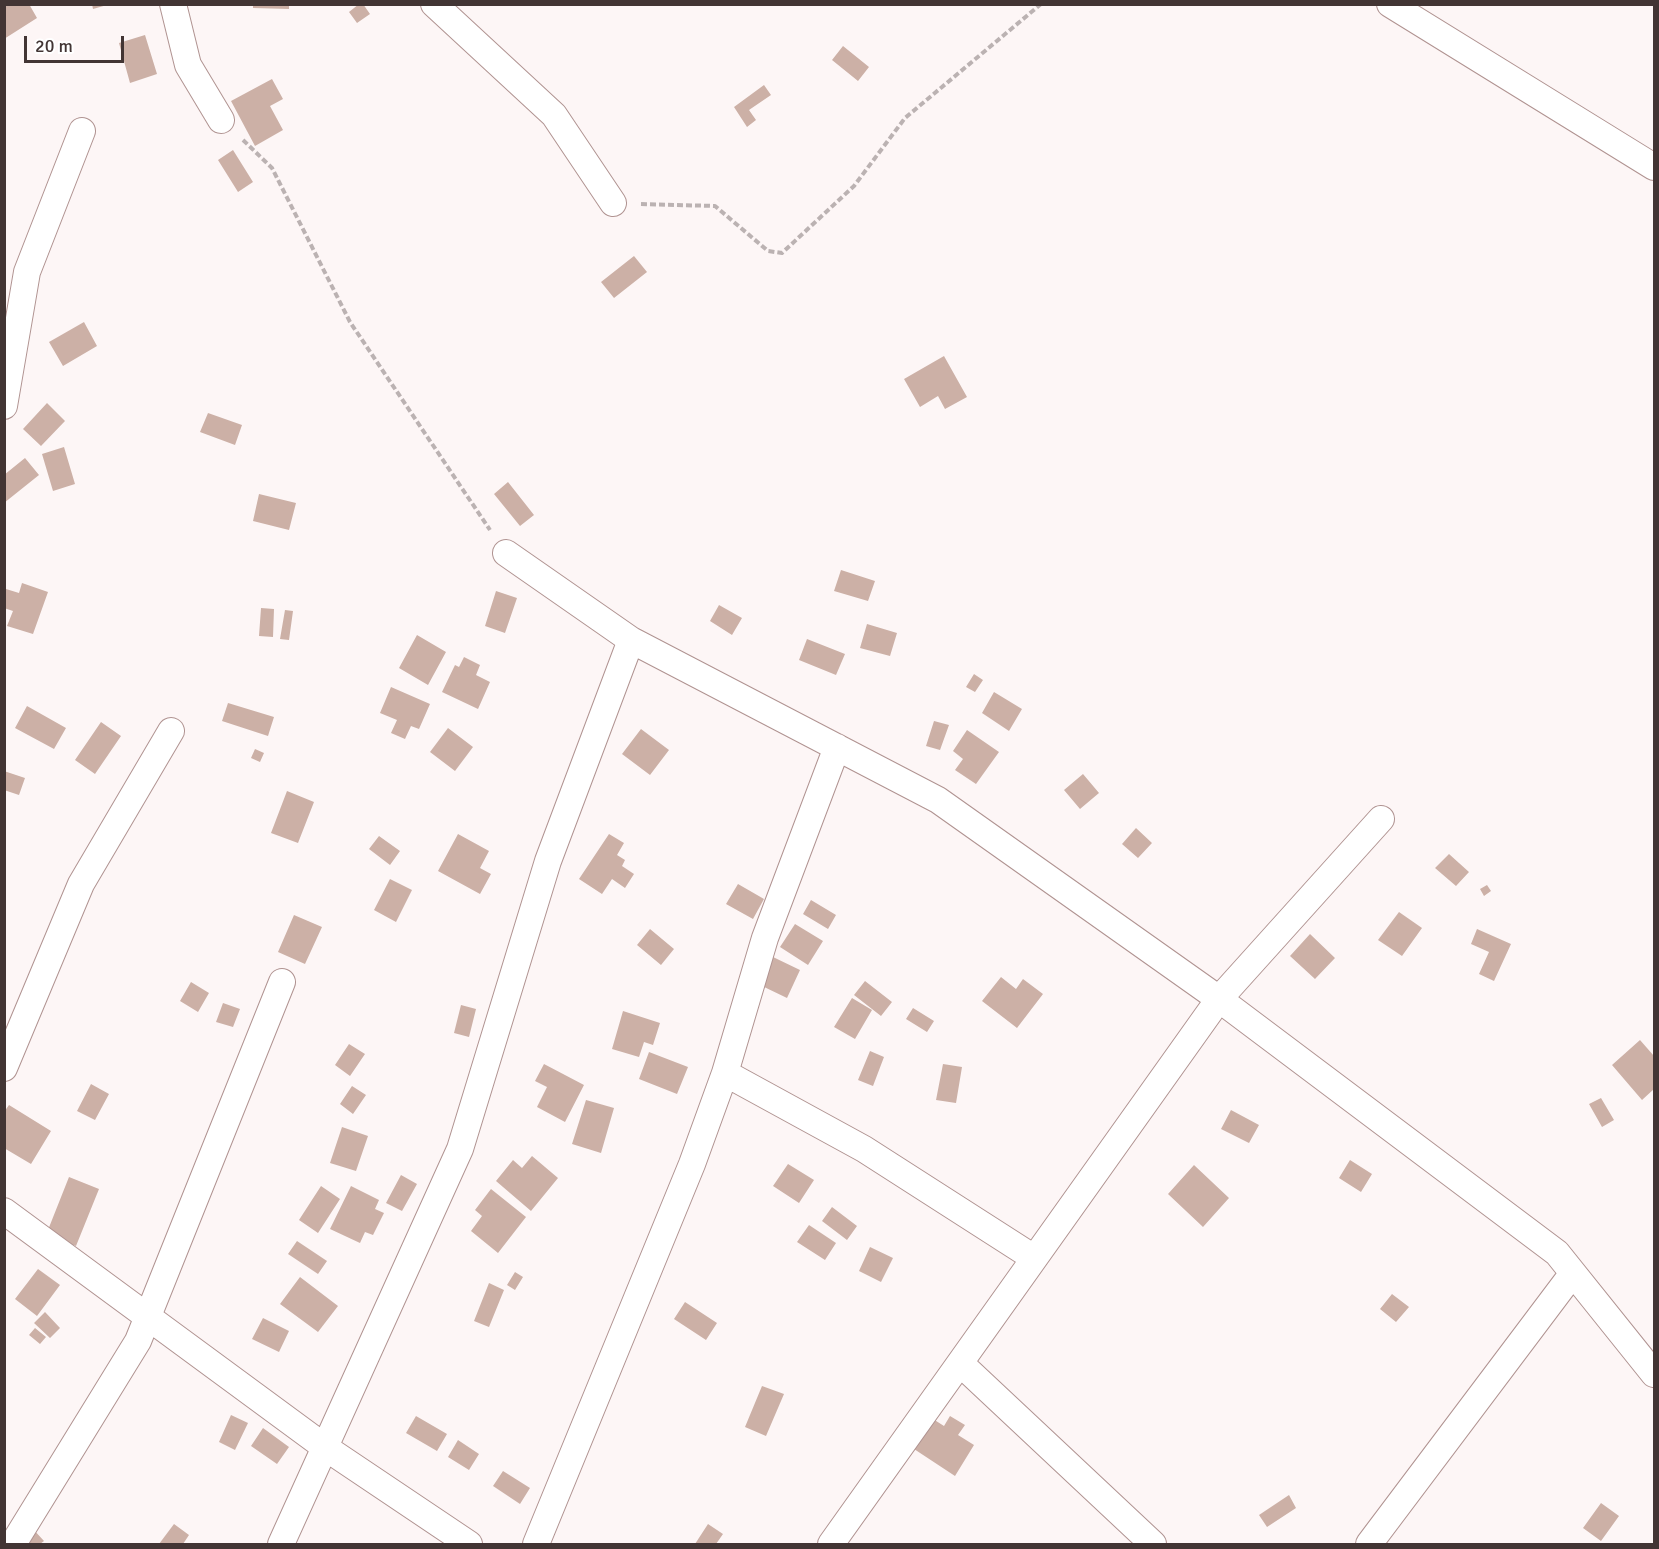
<!DOCTYPE html>
<html>
<head>
<meta charset="utf-8">
<style>
  body { margin:0 }
  #map { position:relative; width:1659px; height:1549px; overflow:hidden; background:#fdf6f6; font-family:Signika,sans-serif }
  canvas { display:block }
  .frame { position:absolute; inset:0; border:6px solid #423534; pointer-events:none }
  .scale { position:absolute; left:24px; top:36px; width:100px; height:27px; box-sizing:border-box; border:3px solid #423534; border-top:0; padding-left:8px; font-size:18px; line-height:21px; white-space:nowrap; color:#423534; -webkit-text-stroke:4px #fff; paint-order:stroke }
</style>
</head>
<body>
<div id="map">
<canvas width="1659" height="1549"></canvas>
<div class="frame"></div>
<div class="scale">20 m</div>
</div>
<script>
const c = document.querySelector('canvas').getContext('2d');
c.lineJoin = 'round';
function fillPath(path, color) {
  c.fillStyle = color;
  c.fill(path, 'evenodd');
}
function stroke(path, color, width, dash) {
  c.strokeStyle = color;
  c.lineWidth = width;
  c.lineCap = dash ? 'butt' : 'round';
  c.setLineDash(dash || []);
  c.stroke(path);
}
fillPath(new Path2D(`
  M4,4H29L37,18L4,39Z
  M92,4H107V5L93,9Z
  M253,4H289V9L253,8Z
  M359,4H363L370,14L357,23L349,12Z
  M145,35L157,74L130,83L119,43Z
  M843,46L869,67L858,81L832,60Z
  M272,79L283,99L270,106L283,130L255,146L231,101Z
  M764,85L771,95L749,110L756,120L747,127L734,107Z
  M233,150L253,182L238,192L218,160Z
  M634,256L647,272L614,298L601,282Z
  M84,322L97,346L63,366L49,342Z
  M944,356L967,397L945,409L938,396L920,407L904,379Z
  M47,403L65,421L41,446L23,429Z
  M208,413L242,425L235,445L200,432Z
  M64,447L75,484L53,491L42,454Z
  M25,458L39,475L4,503V475Z
  M508,482L534,515L520,526L494,494Z
  M259,494L296,503L289,530L253,521Z
  M841,570L875,581L868,601L834,591Z
  M22,583L48,592L33,634L7,626L13,611L4,608L6,589L19,593Z
  M496,591L517,598L505,633L485,626Z
  M719,605L742,618L732,635L710,621Z
  M261,608L274,609L273,637L259,636Z
  M285,610L293,611L289,640L280,639Z
  M867,624L897,633L890,656L860,648Z
  M417,635L446,652L428,685L399,668Z
  M807,639L845,654L836,675L799,660Z
  M464,657L480,665L476,675L490,682L478,709L442,692L455,665L459,667Z
  M974,674L983,680L975,692L966,687Z
  M391,687L430,704L419,729L411,726L405,739L391,733L397,720L380,713Z
  M994,692L1022,709L1009,731L982,713Z
  M228,703L274,717L268,736L222,721Z
  M27,706L66,728L54,749L15,728Z
  M934,721L949,725L940,750L926,746Z
  M101,722L121,736L95,774L75,760Z
  M448,728L473,747L455,771L430,752Z
  M641,729L669,750L650,775L622,754Z
  M967,730L999,752L976,784L955,770L963,759L953,751Z
  M255,749L264,753L260,762L251,758Z
  M4,771L25,778L19,795L4,790Z
  M1083,774L1099,793L1080,809L1064,790Z
  M287,791L314,802L298,843L271,833Z
  M1136,828L1152,843L1138,858L1122,844Z
  M458,834L489,851L480,868L491,874L480,894L438,871Z
  M609,834L624,843L617,855L625,860L622,866L634,874L625,888L612,879L602,894L579,879Z
  M379,836L400,851L390,865L369,849Z
  M1449,854L1469,872L1456,886L1435,868Z
  M390,879L412,890L396,922L374,910Z
  M738,884L764,899L753,919L726,904Z
  M1487,885L1491,891L1484,896L1480,889Z
  M811,900L836,915L828,929L803,914Z
  M1399,912L1422,928L1402,956L1378,940Z
  M294,915L322,927L305,964L278,952Z
  M795,924L823,941L808,965L780,947Z
  M650,929L674,949L661,965L637,945Z
  M1477,929L1511,944L1494,981L1479,974L1489,952L1471,944Z
  M1310,934L1335,958L1315,979L1290,956Z
  M773,957L800,970L787,998L760,985Z
  M1001,977L1016,989L1023,979L1043,994L1017,1028L982,1001Z
  M865,981L892,1002L881,1016L854,995Z
  M191,982L209,993L198,1012L180,1001Z
  M852,998L872,1010L855,1039L834,1027Z
  M223,1003L240,1009L233,1027L216,1022Z
  M461,1005L476,1009L469,1037L454,1033Z
  M913,1008L934,1021L927,1032L906,1019Z
  M623,1011L660,1023L653,1045L644,1042L639,1057L612,1049Z
  M1640,1040L1654,1056V1089L1642,1100L1612,1065Z
  M349,1044L365,1054L350,1076L335,1065Z
  M870,1051L884,1057L873,1086L858,1080Z
  M649,1052L688,1067L677,1094L639,1079Z
  M544,1064L584,1085L565,1122L537,1107L547,1087L535,1081Z
  M943,1064L962,1067L956,1103L936,1100Z
  M91,1084L109,1094L95,1120L77,1111Z
  M352,1086L366,1095L353,1114L340,1104Z
  M1601,1098L1614,1120L1602,1127L1589,1104Z
  M586,1100L614,1108L601,1153L572,1144Z
  M9,1105L51,1131L31,1164L4,1148V1112Z
  M1231,1110L1259,1125L1249,1143L1221,1129Z
  M342,1127L368,1136L356,1171L330,1163Z
  M532,1156L558,1178L531,1211L496,1181L513,1160L522,1168Z
  M1350,1160L1372,1174L1361,1192L1339,1178Z
  M788,1164L814,1180L799,1203L773,1186Z
  M1194,1165L1229,1198L1203,1227L1168,1194Z
  M401,1175L417,1184L402,1211L386,1203Z
  M69,1177L99,1189L76,1246L46,1235Z
  M321,1186L340,1199L318,1233L299,1220Z
  M351,1186L379,1200L375,1209L384,1213L373,1235L365,1232L360,1243L330,1229Z
  M491,1189L526,1217L498,1253L471,1231L482,1216L475,1210Z
  M832,1207L857,1226L847,1240L822,1221Z
  M809,1225L836,1243L825,1260L797,1242Z
  M297,1241L327,1261L318,1274L288,1254Z
  M870,1247L893,1258L881,1282L859,1271Z
  M38,1269L60,1285L37,1316L15,1299Z
  M515,1272L523,1277L515,1290L507,1285Z
  M300,1277L338,1306L318,1332L280,1304Z
  M489,1283L504,1290L489,1327L474,1321Z
  M1392,1294L1409,1307L1396,1322L1380,1309Z
  M685,1302L717,1323L706,1340L674,1319Z
  M45,1312L60,1328L50,1338L34,1323Z
  M263,1318L289,1331L279,1352L252,1339Z
  M35,1328L46,1337L40,1344L29,1335Z
  M762,1386L784,1394L766,1436L745,1427Z
  M231,1415L248,1423L235,1450L219,1442Z
  M416,1416L447,1434L437,1451L406,1433Z
  M950,1416L965,1425L958,1435L974,1445L955,1476L914,1449L933,1419L944,1426Z
  M263,1428L289,1447L277,1464L251,1446Z
  M458,1440L479,1454L469,1470L448,1457Z
  M503,1471L530,1488L520,1504L493,1486Z
  M1289,1495L1296,1508L1267,1527L1259,1515Z
  M1601,1503L1619,1516L1601,1541L1583,1528Z
  M174,1524L189,1535L183,1544H159Z
  M708,1524L723,1534L716,1544H695Z
  M33,1529L44,1541L40,1544H20Z`), '#ccb0a6');
const minor = new Path2D(`
  M173,4L188,65L221,120
  M434,4L554,115L613,203
  M1390,4L1654,167
  M4,406L27,272L82,131
  M506,553L631,640L938,800L1219,999L1557,1253L1654,1374
  M4,1068L81,884L171,731
  M725,1073L864,1149L1034,1258
  M4,1211L326,1448L469,1544
  M960,1363L1153,1544
  M13,1544L138,1341L282,982
  M281,1544L460,1149L548,861L631,640
  M536,1544L692,1164L725,1073L765,938L837,747
  M831,1544L1219,999L1381,819
  M1369,1544L1573,1273`);
stroke(minor, '#b09391', 28);
stroke(new Path2D(`
  M243,140L272,168L350,322L490,530
  M641,204L715,206L768,251L782,253L854,186L905,118L1041,4`), '#bbb2b2', 4, [6, 3]);
stroke(minor, '#fff', 26);
</script>
</body>
</html>
